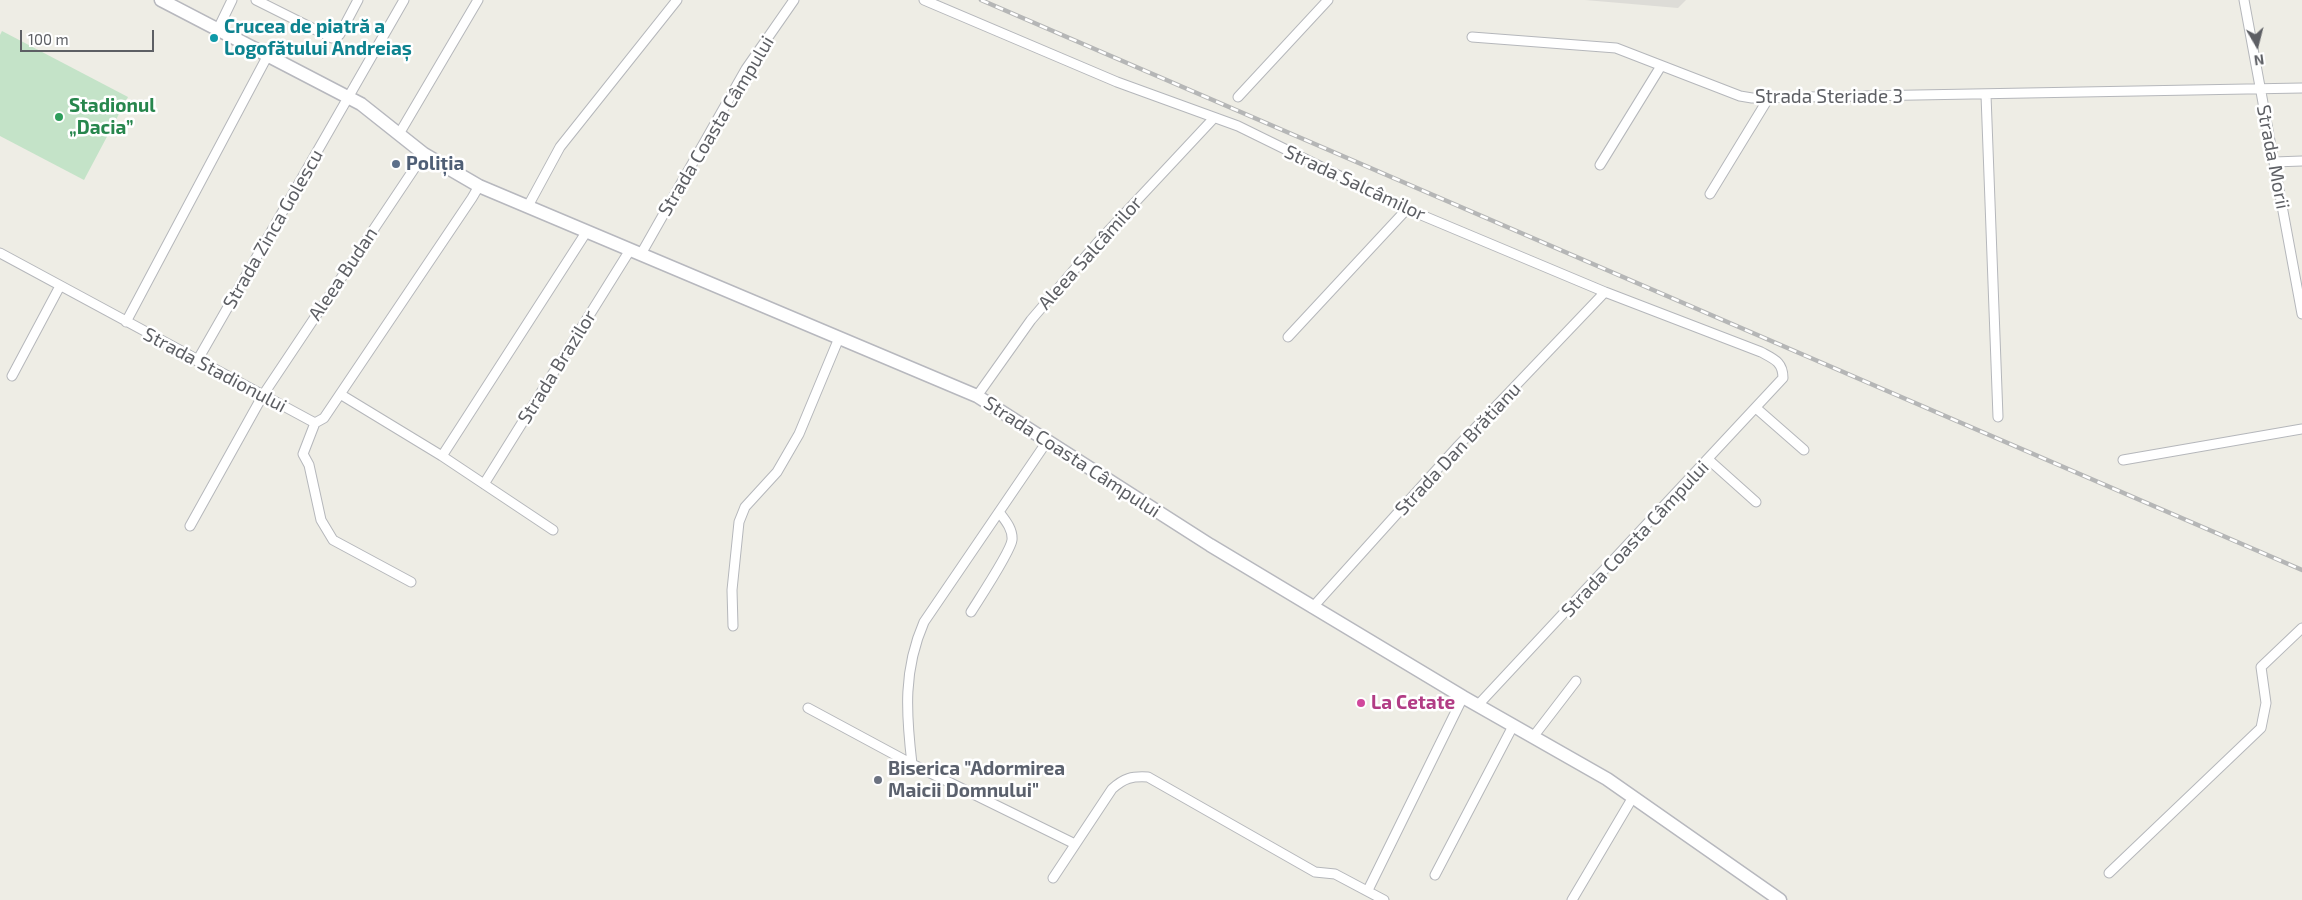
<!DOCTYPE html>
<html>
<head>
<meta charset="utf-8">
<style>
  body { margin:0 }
  #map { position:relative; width:2302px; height:900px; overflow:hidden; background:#eeede5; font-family:"Exo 2",sans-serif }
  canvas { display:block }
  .north { position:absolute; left:2232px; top:20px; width:50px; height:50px; -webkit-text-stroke:4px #fff; paint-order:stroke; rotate:172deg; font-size:14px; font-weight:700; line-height:20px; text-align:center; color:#5d5f64 }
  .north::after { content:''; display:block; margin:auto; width:18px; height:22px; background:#5d5f64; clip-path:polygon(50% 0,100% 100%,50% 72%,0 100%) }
  .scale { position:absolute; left:20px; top:30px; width:134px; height:22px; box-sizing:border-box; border:2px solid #5d5f64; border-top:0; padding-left:6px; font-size:15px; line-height:18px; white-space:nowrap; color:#5d5f64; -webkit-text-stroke:4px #fff; paint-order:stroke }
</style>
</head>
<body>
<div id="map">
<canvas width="2302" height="900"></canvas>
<div class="north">N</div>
<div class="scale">100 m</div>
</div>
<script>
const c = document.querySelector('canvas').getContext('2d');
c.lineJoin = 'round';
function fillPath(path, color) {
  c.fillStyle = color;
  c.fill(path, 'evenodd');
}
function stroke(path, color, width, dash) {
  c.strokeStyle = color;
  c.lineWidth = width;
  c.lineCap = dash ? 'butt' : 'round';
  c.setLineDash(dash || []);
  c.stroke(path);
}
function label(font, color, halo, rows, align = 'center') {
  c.font = font + ' "Exo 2",sans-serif';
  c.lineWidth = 5;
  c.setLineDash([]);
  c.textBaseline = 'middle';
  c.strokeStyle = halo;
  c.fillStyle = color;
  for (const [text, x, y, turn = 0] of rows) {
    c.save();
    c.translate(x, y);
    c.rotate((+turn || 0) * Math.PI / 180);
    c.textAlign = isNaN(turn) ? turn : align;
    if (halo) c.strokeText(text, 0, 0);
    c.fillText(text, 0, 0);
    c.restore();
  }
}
fillPath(new Path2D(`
  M1585,0H1686L1678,8Z`), '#dddcd7');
fillPath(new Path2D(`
  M2,31L128,97L84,180L0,136V35Z`), '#c4e3c8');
const street = new Path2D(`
  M256,0L332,38H336L340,34L358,0
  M924,0L1117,82L1238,126L1407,209L1605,292L1761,352C1774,359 1783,362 1783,378L1478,705
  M2244,0L2302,314
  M218,29L232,0
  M1472,37L1616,48L1740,96L1752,98L2302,88
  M1986,95L1998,417
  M1238,97L1328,0
  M399,134L478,0
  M2274,162L2302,161
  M1600,165L1661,66
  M1710,194L1768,99
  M528,206L560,147L677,0
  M0,253L315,423L324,418L472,198L479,186
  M641,254L746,69L794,0
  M126,322L268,55
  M1288,337L1407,209
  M197,361L404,0
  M12,376L60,286
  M340,394L442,456L587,231
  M977,396L1031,320L1098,242L1213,119
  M1756,408L1804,450
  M315,423L303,454L309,465L321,520L333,540L411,582
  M442,456L553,530
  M1709,460L1756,502
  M2123,460L2302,429
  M484,484L630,250
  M190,526L263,395L424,154
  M1312,608L1458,446L1605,292
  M971,612C979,599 1011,551 1012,540C1013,529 1005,520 999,512
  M733,626L732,590L739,522L745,507L777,472L799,434L839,338
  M808,708L912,764L1075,844
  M1533,737L1576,681
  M912,764C906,713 903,670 924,622L1048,440
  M2109,873L2261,728L2266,703L2261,667L2302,628
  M1435,875L1513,726
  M1053,878L1112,789C1124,778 1132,776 1148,777L1315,872L1335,874L1384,900
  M1368,890L1463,697
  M1572,900L1633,797`);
const secondary = new Path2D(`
  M161,0L361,104L424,154L479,186L977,396L1210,545L1463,697L1607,779L1780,900`);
stroke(street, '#b5b7bb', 11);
stroke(secondary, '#b7b8be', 15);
stroke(street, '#fff', 9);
stroke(secondary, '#fff', 12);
const rail = new Path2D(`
  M981,0L2302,570`);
stroke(rail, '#b5b6b6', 4.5);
stroke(rail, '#fff', 2.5, [8]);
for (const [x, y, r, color] of [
  [214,38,5,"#0f9aa8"],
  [59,117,5,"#2e9e5b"],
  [396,164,5,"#5c6f8a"],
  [1361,703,5,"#d1479c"],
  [878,780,5,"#6b7280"]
]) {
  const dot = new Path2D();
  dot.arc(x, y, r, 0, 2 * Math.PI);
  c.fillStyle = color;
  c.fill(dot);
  stroke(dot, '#fff', 2);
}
label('bold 19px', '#0d838f', '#fff', [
  ["Crucea de piatră a",224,27],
  ["Logofătului Andreiaș",224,49]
], 'left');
label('19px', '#5d5f64', '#fff', [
  ["Strada Steriade 3",1829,97],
  ["Strada Coasta Câmpului",716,126,-59],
  ["Strada Morii",2273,157,79],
  ["Strada Salcâmilor",1355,183,25],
  ["Strada Zinca Golescu",273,229,-60],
  ["Aleea Salcâmilor",1090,253,-48],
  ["Aleea Budan",343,274,-56],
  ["Strada Brazilor",557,367,-58],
  ["Strada Stadionului",215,370,28],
  ["Strada Dan Brătianu",1458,449,-47],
  ["Strada Coasta Câmpului",1072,457,33],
  ["Strada Coasta Câmpului",1635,539,-47]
]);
label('bold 19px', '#27864d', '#fff', [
  ["Stadionul",69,106],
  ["„Dacia”",69,128]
], 'left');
label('bold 19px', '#4e5e75', '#fff', [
  ["Poliția",406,164]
], 'left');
label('bold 19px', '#b23c85', '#fff', [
  ["La Cetate",1371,703]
], 'left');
label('bold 19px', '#5b616d', '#fff', [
  ["Biserica \"Adormirea",888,769],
  ["Maicii Domnului\"",888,791]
], 'left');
</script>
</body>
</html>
